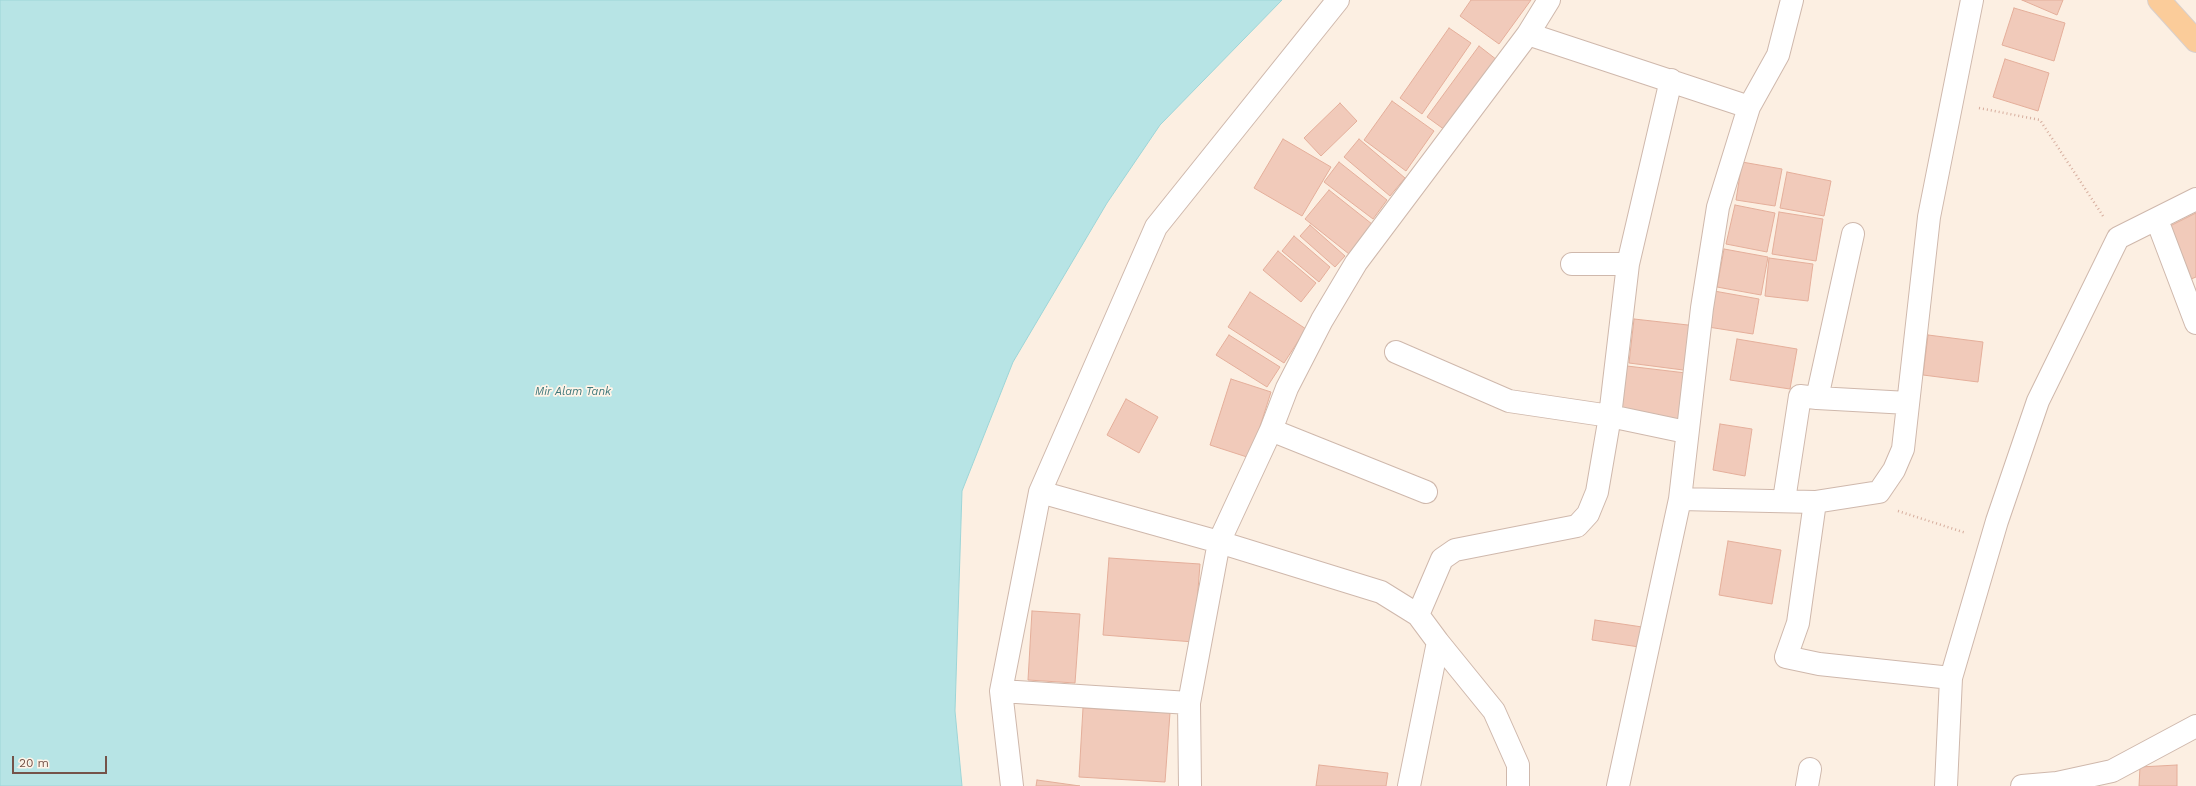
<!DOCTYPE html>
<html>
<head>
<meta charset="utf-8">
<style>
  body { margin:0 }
  #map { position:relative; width:2196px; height:786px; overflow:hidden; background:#fcefe2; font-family:"Work Sans",sans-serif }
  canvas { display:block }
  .scale { position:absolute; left:12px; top:756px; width:95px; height:18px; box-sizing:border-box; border:2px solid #745349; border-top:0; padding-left:5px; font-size:12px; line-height:14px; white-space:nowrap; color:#745349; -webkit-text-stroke:3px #fff4e8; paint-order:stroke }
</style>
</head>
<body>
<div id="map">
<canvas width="2196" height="786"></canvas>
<div class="scale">20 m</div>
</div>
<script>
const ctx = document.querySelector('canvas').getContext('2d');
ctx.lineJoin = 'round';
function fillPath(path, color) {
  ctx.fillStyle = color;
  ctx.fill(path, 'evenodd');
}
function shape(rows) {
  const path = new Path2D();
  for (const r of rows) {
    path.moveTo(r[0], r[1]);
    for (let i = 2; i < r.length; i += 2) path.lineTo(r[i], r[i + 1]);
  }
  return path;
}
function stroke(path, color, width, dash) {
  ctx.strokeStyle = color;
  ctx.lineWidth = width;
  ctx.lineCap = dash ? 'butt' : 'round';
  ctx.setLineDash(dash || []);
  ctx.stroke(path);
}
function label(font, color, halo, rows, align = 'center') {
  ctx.font = font + ' "Work Sans",sans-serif';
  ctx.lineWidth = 3.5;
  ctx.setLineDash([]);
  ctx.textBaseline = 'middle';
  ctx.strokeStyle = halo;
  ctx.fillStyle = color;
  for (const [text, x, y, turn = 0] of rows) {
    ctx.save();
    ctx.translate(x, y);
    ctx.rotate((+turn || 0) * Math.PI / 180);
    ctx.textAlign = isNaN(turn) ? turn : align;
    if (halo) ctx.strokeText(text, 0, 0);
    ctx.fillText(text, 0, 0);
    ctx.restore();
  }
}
const water = shape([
  [0,0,1282,0,1160,125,1107,203,1013,362,962,491,955,711,962,786,0,786,0,0]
]);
fillPath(water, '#b7e4e5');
stroke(water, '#9dd5d7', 1);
const building = shape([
  [1471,0,1531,0,1499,44,1460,16,1471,0],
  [2022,0,2063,0,2057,15,2022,0],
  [2014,8,2065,23,2054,61,2002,45,2014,8],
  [1449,28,1471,43,1422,114,1400,98,1449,28],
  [1479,46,1497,60,1445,130,1427,117,1479,46],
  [2005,59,2049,73,2038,111,1993,97,2005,59],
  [1392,101,1434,131,1406,171,1364,140,1392,101],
  [1340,103,1357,121,1321,156,1304,138,1340,103],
  [1283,139,1331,167,1302,216,1254,188,1283,139],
  [1359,139,1405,178,1390,196,1344,157,1359,139],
  [1339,162,1387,200,1373,219,1324,182,1339,162],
  [1742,162,1782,169,1775,206,1736,200,1742,162],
  [1787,172,1831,181,1824,216,1780,208,1787,172],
  [1329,190,1372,224,1349,254,1305,219,1329,190],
  [1735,205,1775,213,1767,252,1726,244,1735,205],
  [1779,212,1823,219,1816,261,1772,254,1779,212],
  [2196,213,2196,277,2191,279,2166,228,2196,213],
  [1310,225,1345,256,1335,267,1300,236,1310,225],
  [1294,236,1330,267,1319,282,1282,251,1294,236],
  [1724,249,1768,257,1761,295,1717,287,1724,249],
  [1278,251,1316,283,1301,302,1263,270,1278,251],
  [1769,258,1813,264,1808,301,1765,296,1769,258],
  [1714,291,1759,299,1753,334,1708,327,1714,291],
  [1250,292,1306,329,1284,363,1228,327,1250,292],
  [1634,319,1697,326,1691,371,1629,363,1634,319],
  [1229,335,1280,367,1267,387,1216,355,1229,335],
  [1928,335,1983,342,1978,382,1923,375,1928,335],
  [1737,339,1797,349,1790,389,1730,380,1737,339],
  [1627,366,1686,373,1681,421,1621,414,1627,366],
  [1231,379,1271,392,1250,458,1210,445,1231,379],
  [1126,399,1158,417,1139,453,1107,435,1126,399],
  [1720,424,1752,429,1745,476,1713,470,1720,424],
  [1728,541,1781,550,1772,604,1719,595,1728,541],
  [1109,558,1200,564,1194,642,1103,635,1109,558],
  [1032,611,1080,614,1075,683,1028,680,1032,611],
  [1595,620,1649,628,1646,648,1592,640,1595,620],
  [1083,708,1170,713,1165,782,1079,777,1083,708],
  [1319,765,1388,773,1386,786,1316,786,1319,765],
  [2177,765,2177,786,2139,786,2140,767,2177,765],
  [1037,780,1080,786,1036,786,1037,780]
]);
fillPath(building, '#f1caba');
stroke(building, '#e4ae9a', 1);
const minor = shape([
  [1792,0,1778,55,1749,107,1718,207,1702,308,1680,499,1815,502,1879,492,1894,470,1903,449,1929,217,1972,0],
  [1528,34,1749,107],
  [2157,220,2196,323],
  [1628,264,1671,80],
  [1396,352,1509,401,1610,416,1686,432],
  [1817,398,1908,403],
  [1271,430,1426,492],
  [1040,492,1219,542,1381,592,1418,615,1438,642,1494,711,1518,765,1518,786],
  [1784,500,1800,396,1817,398,1853,234],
  [1815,502,1798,623,1786,657,1819,664,1951,678],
  [1418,615,1442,559,1455,550,1577,526,1588,514,1597,492,1610,416,1628,264,1572,264],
  [1001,691,1189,703],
  [1012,786,1001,691,1040,492,1156,227,1338,0],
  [1190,786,1189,703,1219,542,1271,430,1287,388,1322,320,1356,263,1528,34,1549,0],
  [1409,786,1438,642],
  [1618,786,1680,499],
  [1807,786,1810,769],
  [1946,786,1951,678,1997,521,2038,401,2118,238,2196,199],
  [2022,786,2057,783,2112,771,2196,726]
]);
const major = shape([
  [2159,0,2196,41]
]);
stroke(minor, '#cfb8ac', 24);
stroke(major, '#d8cfcc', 24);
stroke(shape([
  [1979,108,2040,120,2103,216],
  [1898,511,1966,533]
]), '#d6ad9d', 2.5, [1, 3]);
stroke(minor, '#fff', 22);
stroke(major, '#fbcc9a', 22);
label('italic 11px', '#3c7679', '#fff4e8', [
  ["Mir Alam Tank",573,392]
]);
</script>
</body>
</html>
